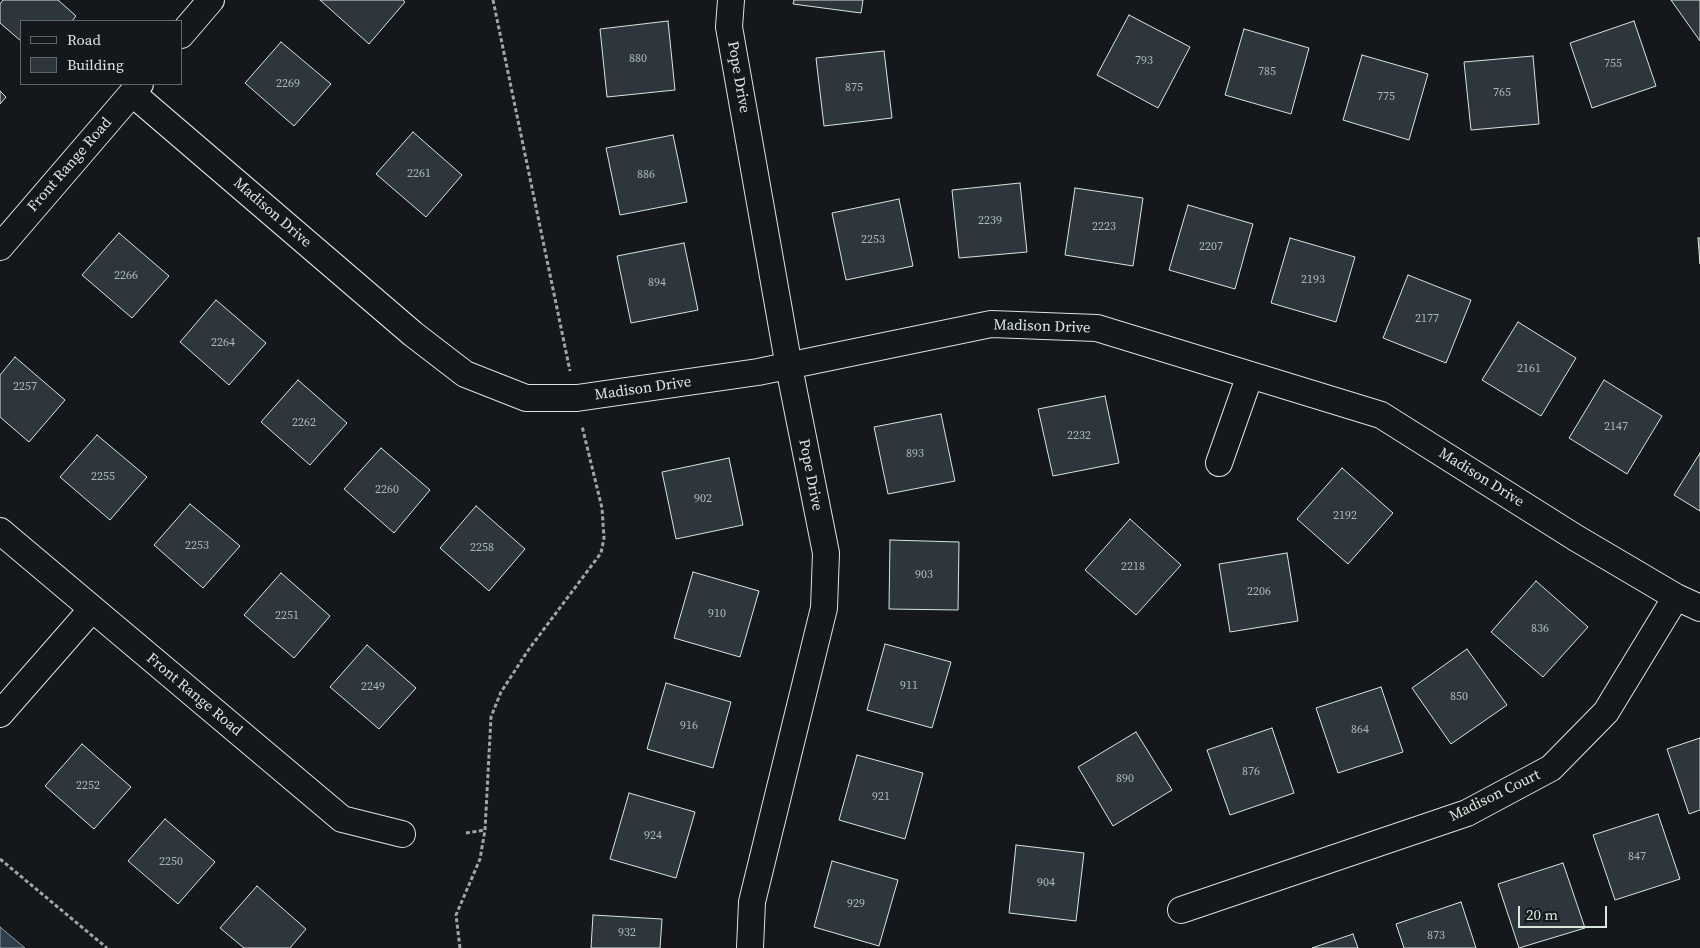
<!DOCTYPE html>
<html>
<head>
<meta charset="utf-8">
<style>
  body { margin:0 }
  #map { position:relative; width:1700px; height:948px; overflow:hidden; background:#14181c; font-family:"Source Serif 4",serif }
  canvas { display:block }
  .legend { position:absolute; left:20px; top:20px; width:162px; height:65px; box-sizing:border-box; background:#14181c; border:1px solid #626a69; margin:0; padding:6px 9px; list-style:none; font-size:15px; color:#d8e6dc }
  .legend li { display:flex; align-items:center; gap:10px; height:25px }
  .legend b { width:25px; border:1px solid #626a69 }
  .scale { position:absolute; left:1518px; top:906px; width:89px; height:22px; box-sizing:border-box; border:2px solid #d8e6dc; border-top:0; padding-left:6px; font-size:15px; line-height:18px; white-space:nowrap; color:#d8e6dc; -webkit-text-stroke:4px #14181c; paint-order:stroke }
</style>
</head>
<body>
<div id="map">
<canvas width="1700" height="948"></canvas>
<ul class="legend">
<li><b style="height:6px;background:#14181c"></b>Road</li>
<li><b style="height:14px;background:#2c363c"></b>Building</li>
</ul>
<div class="scale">20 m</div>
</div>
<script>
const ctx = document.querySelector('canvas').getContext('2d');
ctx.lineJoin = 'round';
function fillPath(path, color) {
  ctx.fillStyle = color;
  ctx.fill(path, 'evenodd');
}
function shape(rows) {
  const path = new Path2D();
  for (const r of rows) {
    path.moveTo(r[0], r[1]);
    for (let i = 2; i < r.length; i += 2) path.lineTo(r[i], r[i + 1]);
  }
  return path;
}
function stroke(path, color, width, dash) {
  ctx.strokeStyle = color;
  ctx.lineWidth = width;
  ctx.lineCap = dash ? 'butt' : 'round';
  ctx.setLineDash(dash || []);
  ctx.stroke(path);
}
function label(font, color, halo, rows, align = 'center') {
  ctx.font = font + ' "Source Serif 4",serif';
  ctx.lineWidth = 4;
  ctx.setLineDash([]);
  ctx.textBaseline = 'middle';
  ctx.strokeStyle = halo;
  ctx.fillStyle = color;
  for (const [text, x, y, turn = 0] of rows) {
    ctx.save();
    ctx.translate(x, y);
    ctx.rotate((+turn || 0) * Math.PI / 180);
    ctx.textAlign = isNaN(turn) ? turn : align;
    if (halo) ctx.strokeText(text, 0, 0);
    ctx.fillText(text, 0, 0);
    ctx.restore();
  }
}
const water = shape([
  [0,927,25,948,0,948,0,927]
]);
fillPath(water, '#2f3f4d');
stroke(water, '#939e99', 1);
const building = shape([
  [3,0,58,0,76,16,72,21,21,21,21,41,0,23,0,4,3,0],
  [320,0,403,0,405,2,369,44,320,0],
  [794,0,863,0,861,13,793,4,794,0],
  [1671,0,1700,0,1700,41,1671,0],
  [1129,15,1190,47,1158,108,1097,75,1129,15],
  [668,21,675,90,607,97,600,29,668,21],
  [1634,21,1656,86,1592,108,1570,43,1634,21],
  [1244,29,1309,48,1291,114,1225,95,1244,29],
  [281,42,331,84,294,126,245,83,281,42],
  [884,51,892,118,824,126,816,58,884,51],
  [1362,55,1428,74,1409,140,1343,120,1362,55],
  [1533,56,1539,124,1471,130,1464,62,1533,56],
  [0,91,6,97,0,104,0,91],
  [413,132,462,175,426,217,376,174,413,132],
  [673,135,687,202,620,215,606,148,673,135],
  [1020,183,1027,252,959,258,952,190,1020,183],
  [1075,188,1143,198,1133,266,1065,255,1075,188],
  [899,199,913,266,846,280,832,213,899,199],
  [1188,205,1253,224,1235,289,1169,270,1188,205],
  [119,233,169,276,132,318,82,275,119,233],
  [1290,238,1355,257,1336,322,1271,303,1290,238],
  [1698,238,1700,238,1700,264,1698,238],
  [684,243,698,310,631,323,617,256,684,243],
  [1408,275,1471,300,1446,363,1383,338,1408,275],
  [216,300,266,343,229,385,180,342,216,300],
  [1518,322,1576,358,1541,416,1482,380,1518,322],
  [15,357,65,400,29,442,0,417,0,375,15,357],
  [298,380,347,423,310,465,261,422,298,380],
  [1604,380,1662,416,1627,474,1569,438,1604,380],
  [1105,396,1119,463,1053,476,1038,409,1105,396],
  [941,414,955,481,888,494,874,427,941,414],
  [97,435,147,477,110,520,60,477,97,435],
  [381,448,430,490,394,533,344,489,381,448],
  [1700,453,1700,511,1674,495,1700,453],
  [729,458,743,525,676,539,662,472,729,458],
  [1342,468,1393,513,1348,564,1297,519,1342,468],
  [190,504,240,546,203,588,154,545,190,504],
  [476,506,525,549,489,591,440,548,476,506],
  [1130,519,1181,565,1136,615,1085,570,1130,519],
  [890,540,959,542,958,610,889,609,890,540],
  [1287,553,1298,621,1230,632,1219,564,1287,553],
  [693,572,759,591,740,657,674,638,693,572],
  [281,573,330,616,294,658,244,615,281,573],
  [1536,581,1588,627,1543,677,1491,632,1536,581],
  [885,644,951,662,932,728,867,710,885,644],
  [367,645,416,688,379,729,330,687,367,645],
  [1467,649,1507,705,1451,744,1412,688,1467,649],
  [666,683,731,702,713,768,647,749,666,683],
  [1381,687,1403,752,1338,773,1316,708,1381,687],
  [1272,728,1294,793,1230,815,1207,750,1272,728],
  [1136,732,1172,790,1113,826,1078,767,1136,732],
  [1700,738,1700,810,1689,814,1667,749,1700,738],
  [82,744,131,787,94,829,45,786,82,744],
  [857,755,923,773,905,839,839,820,857,755],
  [629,793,695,812,676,878,610,859,629,793],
  [1658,814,1680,879,1615,900,1593,835,1658,814],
  [165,819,215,862,178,904,128,861,165,819],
  [1016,845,1084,853,1076,921,1009,913,1016,845],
  [832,861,898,880,879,946,814,927,832,861],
  [1563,863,1585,928,1519,948,1498,884,1563,863],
  [257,886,306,929,290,948,244,948,220,928,257,886],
  [1461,902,1476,948,1404,948,1396,924,1461,902],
  [593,915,662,919,660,948,591,948,593,915],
  [1353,934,1358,948,1312,948,1353,934]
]);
fillPath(building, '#2c363c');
stroke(building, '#d8e6dc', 1);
const minor = shape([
  [731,0,729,27,789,367,826,553,824,608,752,902,750,948],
  [181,35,211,0],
  [132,93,413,334,465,374,526,398,577,398,758,372,991,324,1097,328,1381,415,1576,538,1676,597,1700,608],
  [0,247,140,84],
  [1219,463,1250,375],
  [0,531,342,819,402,834],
  [0,714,92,609],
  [1181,910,1467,813,1551,768,1606,712,1676,597]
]);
stroke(minor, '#d8e6dc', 28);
stroke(shape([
  [493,0,570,371],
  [466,833,485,830],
  [0,859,107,948],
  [460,948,456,915,480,859,485,830,491,717,501,692,529,649,601,553,604,538,602,508,582,426]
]), '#9da8a2', 3, [4, 2.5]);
stroke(minor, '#14181c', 26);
label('12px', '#adbab4', null, [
  ["880",638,59],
  ["793",1144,61],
  ["755",1613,64],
  ["785",1267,72],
  ["2269",288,84],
  ["875",854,88],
  ["765",1502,93],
  ["775",1386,97],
  ["2261",419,174],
  ["886",646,175],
  ["2239",990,221],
  ["2223",1104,227],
  ["2253",873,240],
  ["2207",1211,247],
  ["2266",126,276],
  ["2193",1313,280],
  ["894",657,283],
  ["2177",1427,319],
  ["2264",223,343],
  ["2161",1529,369],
  ["2257",25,387],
  ["2262",304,423],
  ["2147",1616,427],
  ["2232",1079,436],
  ["893",915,454],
  ["2255",103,477],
  ["2260",387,490],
  ["902",703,499],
  ["2192",1345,516],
  ["2253",197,546],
  ["2258",482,548],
  ["2218",1133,567],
  ["903",924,575],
  ["2206",1259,592],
  ["910",717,614],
  ["2251",287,616],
  ["836",1540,629],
  ["911",909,686],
  ["2249",373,687],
  ["850",1459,697],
  ["916",689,726],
  ["864",1360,730],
  ["876",1251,772],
  ["890",1125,779],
  ["2252",88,786],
  ["921",881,797],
  ["924",653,836],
  ["847",1637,857],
  ["2250",171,862],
  ["904",1046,883],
  ["929",856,904],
  ["932",627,933],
  ["873",1436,936]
]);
label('15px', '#d8e6dc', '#14181c', [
  ["Pope Drive",738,77,80],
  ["Front Range Road",70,165,-49],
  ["Madison Drive",272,213,41],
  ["Madison Drive",1042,327,2],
  ["Madison Drive",643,389,-8],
  ["Pope Drive",810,475,79],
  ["Madison Drive",1481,478,32],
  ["Front Range Road",194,695,40],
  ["Madison Court",1495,796,-26]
]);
</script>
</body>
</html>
